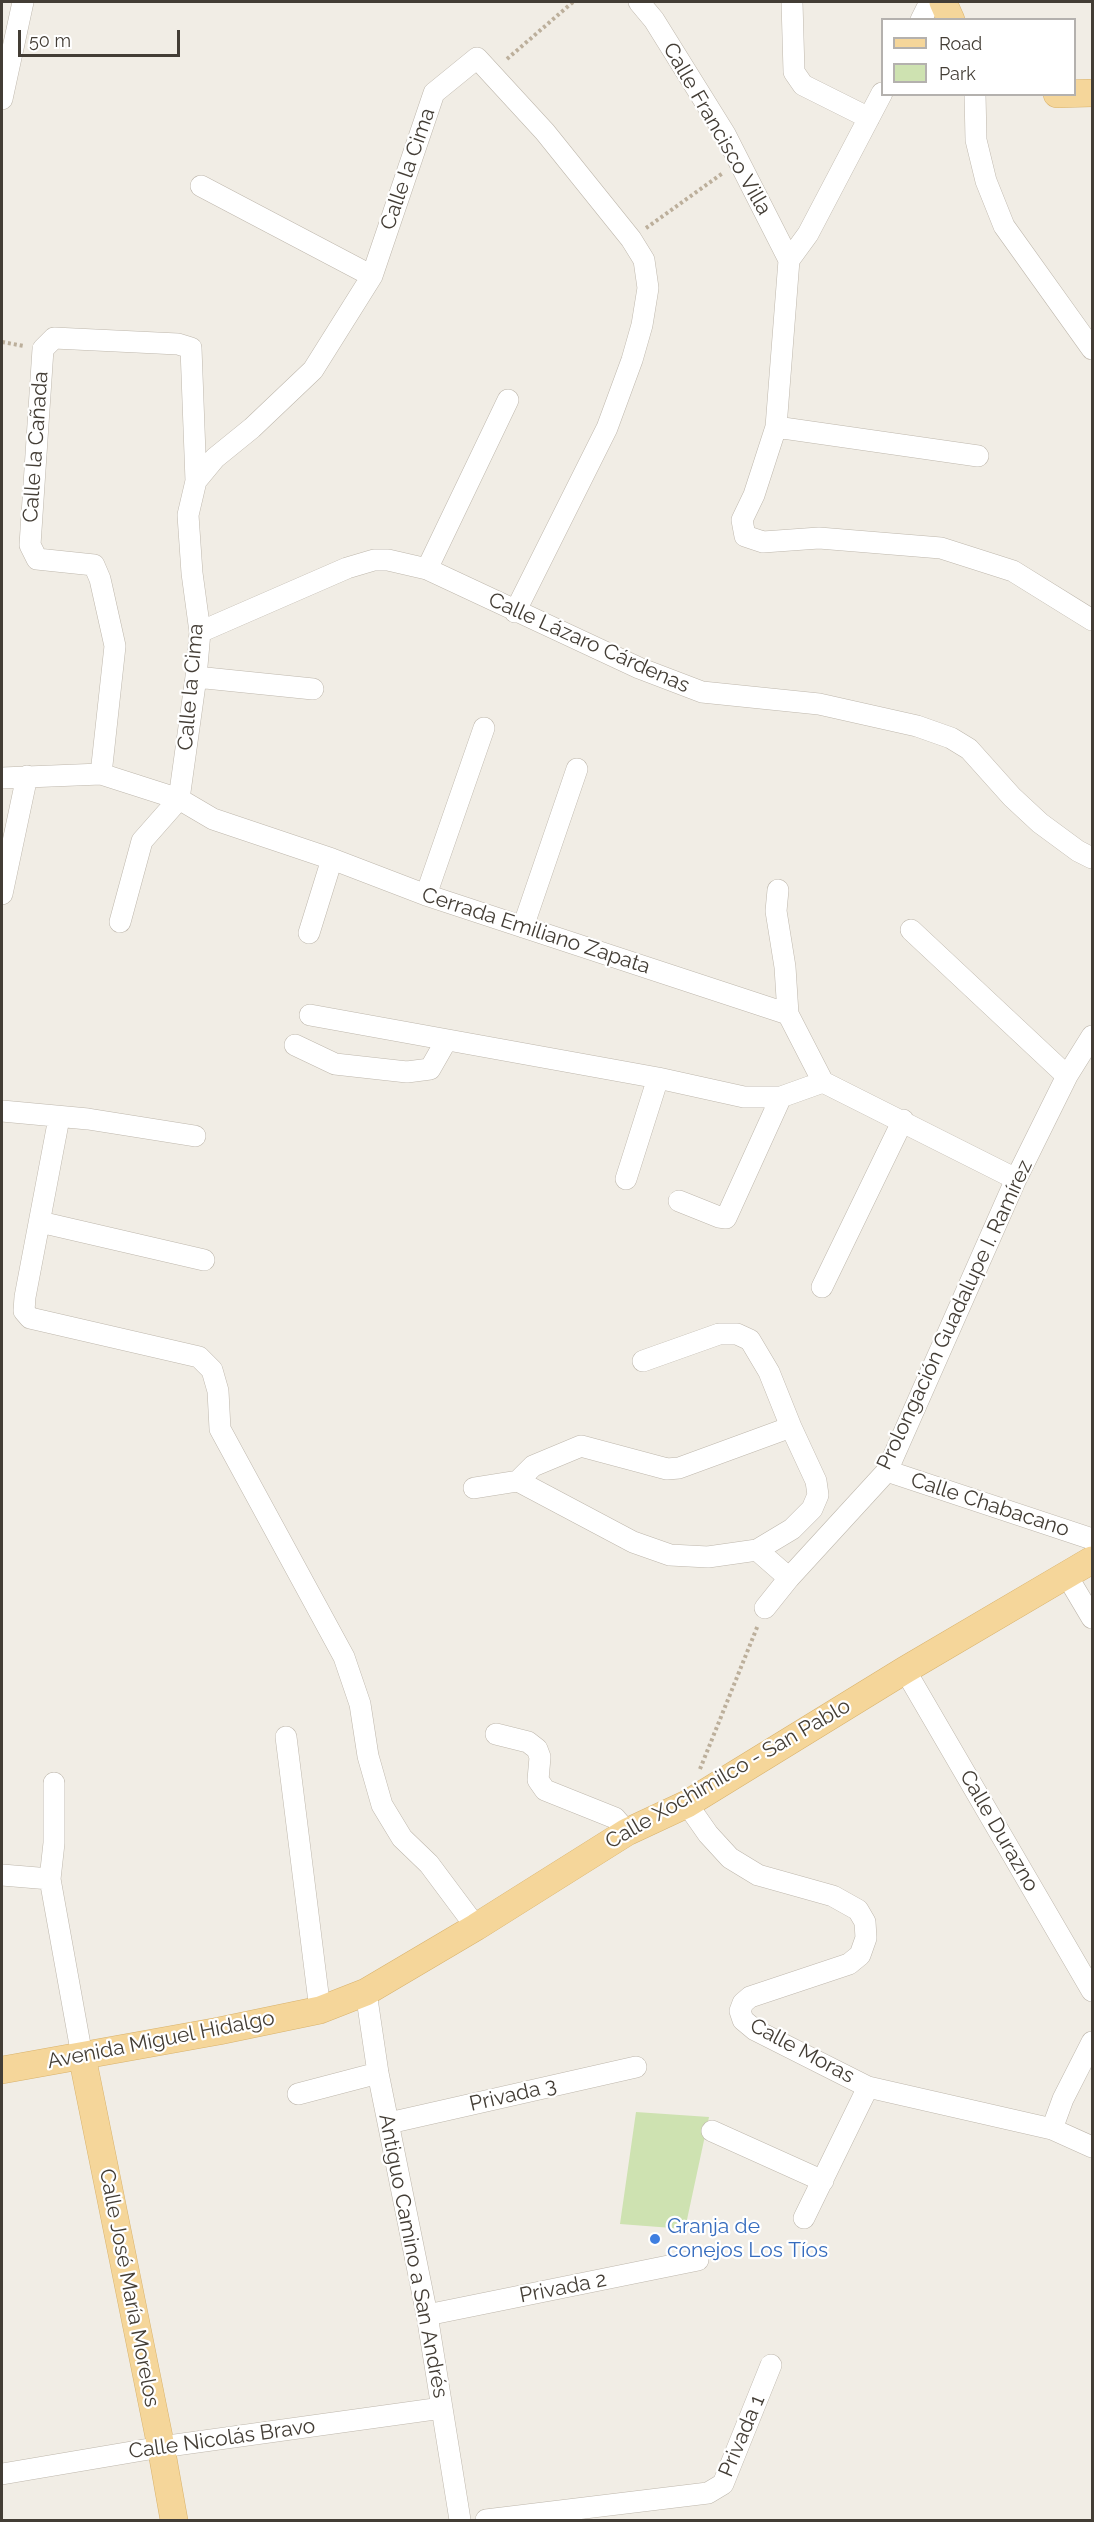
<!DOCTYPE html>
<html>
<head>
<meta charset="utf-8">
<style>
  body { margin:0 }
  #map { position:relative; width:1094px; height:2522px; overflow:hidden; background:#f1ede5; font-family:Raleway,sans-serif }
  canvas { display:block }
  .frame { position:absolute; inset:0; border:3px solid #433d35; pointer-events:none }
  .legend { position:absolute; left:881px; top:18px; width:195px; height:78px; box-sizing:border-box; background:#fff; border:2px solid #b4b1ae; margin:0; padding:8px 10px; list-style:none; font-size:18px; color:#433d35 }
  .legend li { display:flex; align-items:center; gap:12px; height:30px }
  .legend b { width:30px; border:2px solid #b4b1ae }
  .scale { position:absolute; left:18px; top:30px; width:162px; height:27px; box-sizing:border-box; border:3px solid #433d35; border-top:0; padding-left:8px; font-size:18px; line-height:21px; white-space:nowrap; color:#433d35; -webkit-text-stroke:4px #fff; paint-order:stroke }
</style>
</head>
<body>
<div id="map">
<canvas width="1094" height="2522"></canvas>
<div class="frame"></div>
<ul class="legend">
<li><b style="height:8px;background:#f5d69a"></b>Road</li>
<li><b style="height:16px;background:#cee2b1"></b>Park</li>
</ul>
<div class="scale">50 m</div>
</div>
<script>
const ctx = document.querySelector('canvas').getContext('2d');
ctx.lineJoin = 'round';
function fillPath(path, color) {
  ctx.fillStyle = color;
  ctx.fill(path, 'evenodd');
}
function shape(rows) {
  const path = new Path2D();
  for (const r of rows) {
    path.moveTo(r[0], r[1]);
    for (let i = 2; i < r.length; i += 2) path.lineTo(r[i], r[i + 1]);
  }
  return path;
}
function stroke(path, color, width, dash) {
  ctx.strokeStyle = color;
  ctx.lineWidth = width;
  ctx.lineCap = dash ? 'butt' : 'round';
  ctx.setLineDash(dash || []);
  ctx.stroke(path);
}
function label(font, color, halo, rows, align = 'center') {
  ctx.font = font + ' Raleway,sans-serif';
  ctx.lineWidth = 4.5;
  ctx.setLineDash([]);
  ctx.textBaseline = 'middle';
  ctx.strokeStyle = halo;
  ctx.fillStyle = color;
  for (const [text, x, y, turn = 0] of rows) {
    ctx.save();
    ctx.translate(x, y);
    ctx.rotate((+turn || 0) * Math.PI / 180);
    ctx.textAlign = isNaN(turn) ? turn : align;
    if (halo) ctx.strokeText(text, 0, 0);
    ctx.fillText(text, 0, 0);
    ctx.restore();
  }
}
fillPath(shape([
  [636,2112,709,2117,685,2229,620,2224]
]), '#cee2b1');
const minor = shape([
  [639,2,654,20,725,134,789,260,776,427,754,495,742,520,745,536,763,542,819,538,941,548,1013,571,1092,620],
  [792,2,794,72,803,85,869,118],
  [921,20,930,2],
  [975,94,976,140,986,181,1004,226,1092,349],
  [2,99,23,2],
  [201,186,372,276],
  [789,260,808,234,882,93],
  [776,427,978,456],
  [427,569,508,400],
  [200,632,347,568,374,560,388,560,427,569,639,668,702,692,819,704,917,726,951,738,969,749,1012,797,1040,823,1078,851,1092,858],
  [196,677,313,689],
  [101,774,115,646,100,579,94,565,37,559,30,545,43,349,54,338,178,344,191,348,196,481],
  [2,778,101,774,179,799,213,819,332,859,426,895,788,1014,823,1082,1016,1179],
  [778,890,776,911,785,967,788,1014],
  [2,894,27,776],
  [426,895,484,728],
  [120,922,142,841,179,799,196,677,200,632,192,573,188,515,196,481,215,458,252,428,313,370,372,276,434,93,477,58,545,132,631,239,644,260,648,288,642,325,632,360,607,428,515,612],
  [523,927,577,769],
  [911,930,1067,1076],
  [309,933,332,859],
  [310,1015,658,1078,744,1097,781,1097,823,1082],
  [295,1045,335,1064,407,1072,430,1069,446,1041],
  [2,1111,88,1119,195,1136],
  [59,1118,25,1297,24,1311,30,1318,199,1357,212,1370,218,1391,220,1429,344,1657,360,1704,368,1756,382,1805,402,1838,429,1864,476,1927],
  [626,1179,658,1078],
  [679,1201,719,1217,726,1218,781,1097],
  [40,1222,204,1260],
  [822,1287,903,1120],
  [643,1361,719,1334,737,1334,750,1340,769,1372,791,1427,816,1481,818,1495,812,1509,792,1529,757,1550],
  [887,1471,1092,1539],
  [518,1481,533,1466,581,1446,667,1469,679,1468,791,1427],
  [474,1488,518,1481,633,1542,670,1555,708,1557,757,1550,789,1578],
  [1067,1576,1092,1618],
  [765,1608,789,1578,887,1471,1016,1179,1067,1076,1092,1036],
  [905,1670,1092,1991],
  [496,1734,528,1742,537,1749,540,1757,538,1780,545,1790,615,1818,627,1832],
  [286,1737,320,2010],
  [54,1783,54,1843,50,1879,82,2056],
  [687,1804,708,1834,730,1858,758,1875,833,1896,858,1910,865,1922,866,1938,860,1955,849,1964,750,1997,743,2003,740,2011,743,2020,755,2030,868,2087,1052,2129,1063,2099,1092,2042],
  [2,1875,50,1879],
  [366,1992,378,2073,427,2315,460,2520],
  [298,2094,378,2073],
  [389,2123,636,2067],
  [1052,2129,1092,2147],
  [712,2131,823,2181],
  [804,2218,868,2087],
  [427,2315,698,2260],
  [2,2474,161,2447,442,2408],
  [486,2520,708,2493,723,2484,771,2365]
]);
const major = shape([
  [943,2,951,20],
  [1057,94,1092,93],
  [82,2056,161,2447,174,2520],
  [2,2070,219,2031,320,2010,366,1992,476,1927,627,1832,687,1804,905,1670,1092,1560]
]);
stroke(minor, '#beb7ac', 22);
stroke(major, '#d8b26c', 28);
stroke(shape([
  [507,59,573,2],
  [646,228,723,173],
  [2,342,24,346],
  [700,1769,758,1625]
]), '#bcaf9b', 4, [3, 3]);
stroke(minor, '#fff', 21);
stroke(major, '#f5d69a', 27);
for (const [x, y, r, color] of [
  [655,2239,6,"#3f7fe0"]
]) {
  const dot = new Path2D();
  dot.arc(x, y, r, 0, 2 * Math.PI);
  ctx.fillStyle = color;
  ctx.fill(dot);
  stroke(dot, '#fff', 2);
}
label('21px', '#433d35', '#fff', [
  ["Calle Francisco Villa",717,129,60],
  ["Calle la Cima",408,169,-71],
  ["Calle la Cañada",36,447,-86],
  ["Calle Lázaro Cárdenas",589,643,24],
  ["Calle la Cima",191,687,-85],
  ["Cerrada Emiliano Zapata",536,931,18],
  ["Prolongación Guadalupe I. Ramírez",955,1315,-65],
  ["Calle Chabacano",990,1505,18],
  ["Calle Xochimilco - San Pablo",728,1774,-30],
  ["Calle Durazno",999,1831,60],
  ["Avenida Miguel Hidalgo",161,2040,-11],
  ["Calle Moras",802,2051,28],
  ["Privada 3",513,2095,-13],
  ["Antiguo Camino a San Andrés",413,2256,79],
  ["Calle José María Morelos",129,2288,79],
  ["Privada 2",563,2288,-11],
  ["Privada 1",742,2436,-67],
  ["Calle Nicolás Bravo",222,2439,-8]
]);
label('21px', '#366cbe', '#fff', [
  ["Granja de",667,2227],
  ["conejos Los Tíos",667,2251]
], 'left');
</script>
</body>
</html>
